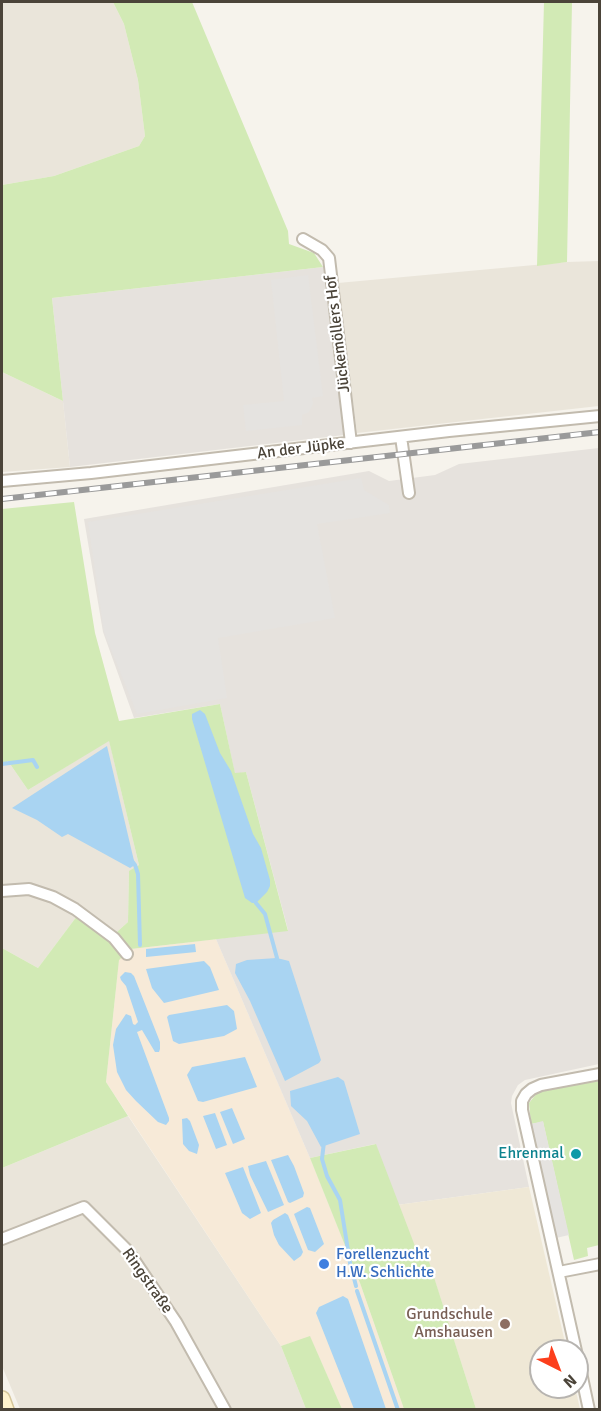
<!DOCTYPE html>
<html>
<head>
<meta charset="utf-8">
<style>
  body { margin:0 }
  #map { position:relative; width:601px; height:1411px; overflow:hidden; background:#f6f3ec; font-family:Signika,sans-serif }
  canvas { display:block }
  .frame { position:absolute; inset:0; border:3px solid #4b4439; pointer-events:none }
  .north { position:absolute; left:529px; top:1339px; width:60px; height:60px; box-sizing:border-box; background:#fff; border:2px solid #b7b4b0; border-radius:50%; rotate:138deg; font-size:16px; font-weight:700; line-height:24px; text-align:center; color:#4b4439 }
  .north::after { content:''; display:block; margin:auto; width:21px; height:27px; background:#fc3f1d; clip-path:polygon(50% 0,100% 100%,50% 72%,0 100%) }
</style>
</head>
<body>
<div id="map">
<canvas width="601" height="1411"></canvas>
<div class="frame"></div>
<div class="north">N</div>
</div>
<script>
const ctx = document.querySelector('canvas').getContext('2d');
ctx.lineJoin = 'round';
function fillPath(path, color) {
  ctx.fillStyle = color;
  ctx.fill(path, 'evenodd');
}
function shape(rows) {
  const path = new Path2D();
  for (const r of rows) {
    path.moveTo(r[0], r[1]);
    for (let i = 2; i < r.length; i += 2) path.lineTo(r[i], r[i + 1]);
  }
  return path;
}
function stroke(path, color, width, dash) {
  ctx.strokeStyle = color;
  ctx.lineWidth = width;
  ctx.lineCap = dash ? 'butt' : 'round';
  ctx.setLineDash(dash || []);
  ctx.stroke(path);
}
function label(font, color, halo, rows, align = 'center') {
  ctx.font = font + ' Signika,sans-serif';
  ctx.lineWidth = 4.5;
  ctx.setLineDash([]);
  ctx.textBaseline = 'middle';
  ctx.strokeStyle = halo;
  ctx.fillStyle = color;
  for (const [text, x, y, turn = 0] of rows) {
    ctx.save();
    ctx.translate(x, y);
    ctx.rotate((+turn || 0) * Math.PI / 180);
    ctx.textAlign = isNaN(turn) ? turn : align;
    if (halo) ctx.strokeText(text, 0, 0);
    ctx.fillText(text, 0, 0);
    ctx.restore();
  }
}
fillPath(shape([
  [2,2,113,2,124,24,138,80,145,136,139,146,54,176,2,185],
  [599,261,599,406,357,433,338,283,567,262],
  [2,372,63,401,70,467,2,472],
  [109,740,139,865,129,872,128,922,109,939,77,916,38,968,2,948,2,767,8,761,28,790],
  [128,1116,281,1346,306,1409,20,1409,2,1366,2,1168]
]), '#eae5da');
fillPath(shape([
  [216,939,310,1158,360,1283,404,1409,342,1409,310,1337,281,1346,106,1082,119,959,131,949]
]), '#f7ead8');
fillPath(shape([
  [323,267,344,435,70,467,52,298],
  [599,448,599,1064,525,1080,518,1085,512,1096,511,1103,529,1187,397,1205,375,1144,310,1158,216,939,288,930,246,772,235,774,220,704,134,718,103,632,84,519,369,471,389,481,435,475,459,464]
]), '#e6e2dd');
fillPath(shape([
  [529,1187,567,1351,541,1351,541,1387,575,1387,580,1409,476,1409,426,1253,418,1254,397,1205]
]), '#efe8d6');
fillPath(shape([
  [113,2,192,2,288,231,289,244,314,253,323,267,52,298,63,401,2,372,2,185,54,176,139,146,145,136,138,80,124,24],
  [544,2,572,2,567,262,537,266],
  [74,502,95,633,119,721,220,704,235,773,246,772,288,931,131,949,119,960,106,1082,128,1116,2,1168,2,948,38,968,77,916,109,939,128,922,129,871,139,865,109,741,28,790,8,761,2,767,2,509],
  [599,1081,599,1245,587,1248,588,1256,574,1260,543,1122,531,1124,529,1103,537,1093,543,1090],
  [376,1144,418,1254,426,1252,476,1409,404,1409,360,1283,310,1158],
  [310,1336,342,1409,306,1409,281,1346]
]), '#d2eab5');
fillPath(shape([
  [308,275,323,396,312,398,313,404,309,412,302,415,302,425,246,431,243,405,284,401,271,280],
  [361,478,364,490,389,505,390,513,317,524,335,618,218,638,227,698,137,714,104,632,88,522],
  [543,1121,569,1235,556,1238,531,1124]
]), '#e5e3e0');
fillPath(shape([
  [200,710,205,714,220,753,231,771,253,834,261,848,270,880,270,886,267,892,256,903,252,903,245,898,192,719,192,714],
  [107,746,135,865,130,868,68,834,62,837,37,820,12,808],
  [195,944,196,952,146,957,146,949],
  [277,958,289,961,321,1060,319,1063,285,1081,250,1001,235,973,236,964,247,960],
  [204,961,210,967,219,990,164,1003,152,988,146,969],
  [125,972,131,973,134,976,160,1042,160,1049,159,1052,155,1052,142,1030,137,1032,169,1118,169,1121,166,1125,158,1122,136,1101,126,1090,117,1072,113,1045,116,1029,126,1014,131,1016,133,1024,135,1025,138,1022,126,986,121,980,120,977],
  [227,1005,234,1011,237,1029,224,1036,179,1044,173,1041,167,1017,169,1015],
  [245,1057,257,1087,203,1102,198,1101,187,1075,192,1067],
  [338,1077,344,1081,360,1134,321,1147,307,1121,291,1106,290,1091],
  [232,1108,245,1139,233,1144,220,1112],
  [215,1113,227,1145,216,1149,203,1116],
  [187,1118,190,1121,199,1145,197,1154,189,1151,183,1144,182,1119],
  [288,1155,294,1166,304,1193,303,1197,290,1203,288,1202,271,1160],
  [266,1161,284,1205,268,1212,250,1175,248,1166],
  [243,1167,261,1213,250,1219,242,1213,225,1173],
  [307,1207,310,1208,324,1244,315,1252,308,1250,294,1214],
  [285,1213,288,1215,303,1252,301,1256,294,1261,279,1245,274,1235,271,1223,273,1220],
  [343,1296,348,1299,386,1409,354,1409,316,1313,319,1307]
]), '#a9d4f2');
stroke(shape([
  [2,764,33,760,37,767],
  [132,861,135,865,138,874,140,945],
  [256,903,265,914,277,958,276,960],
  [324,1142,322,1159,327,1176,340,1200,350,1263,356,1286],
  [357,1291,398,1410]
]), '#a9d4f2', 4);
const street = shape([
  [303,239,322,250,329,258,351,443],
  [401,437,409,493],
  [2,481,91,473,449,431,600,416],
  [2,891,29,889,53,897,75,909,114,938,127,954],
  [2,1239,84,1207,128,1251,176,1322,225,1410],
  [559,1272,600,1264],
  [576,1351,522,1110,522,1101,526,1094,532,1089,541,1085,600,1074],
  [577,1354,589,1410]
]);
const secondary = shape([
  [2,1399,6,1410]
]);
stroke(street, '#c2bbae', 14);
stroke(secondary, '#d6c79b', 18);
stroke(street, '#fff', 10);
stroke(secondary, '#fff3cd', 15);
const rail = shape([
  [2,499,600,432]
]);
stroke(rail, '#9a9a9a', 6);
stroke(rail, '#fff', 4, [11]);
for (const [x, y, r, color] of [
  [576,1154,6,"#0f9aa8"],
  [324,1264,6,"#3f7fe0"],
  [505,1324,6,"#8d6e63"]
]) {
  const dot = new Path2D();
  dot.arc(x, y, r, 0, 2 * Math.PI);
  ctx.fillStyle = color;
  ctx.fill(dot);
  stroke(dot, '#fff', 2);
}
label('16px', '#4b4439', '#fff', [
  ["Jückemöllers Hof",338,334,-97],
  ["An der Jüpke",301,449,-7],
  ["Ringstraße",147,1281,55]
]);
label('16px', '#0d838f', '#fff', [
  ["Ehrenmal",564,1154]
], 'right');
label('16px', '#366cbe', '#fff', [
  ["Forellenzucht",336,1255],
  ["H.W. Schlichte",336,1273]
], 'left');
label('16px', '#785e54', '#fff', [
  ["Grundschule",493,1315],
  ["Amshausen",493,1333]
], 'right');
</script>
</body>
</html>
